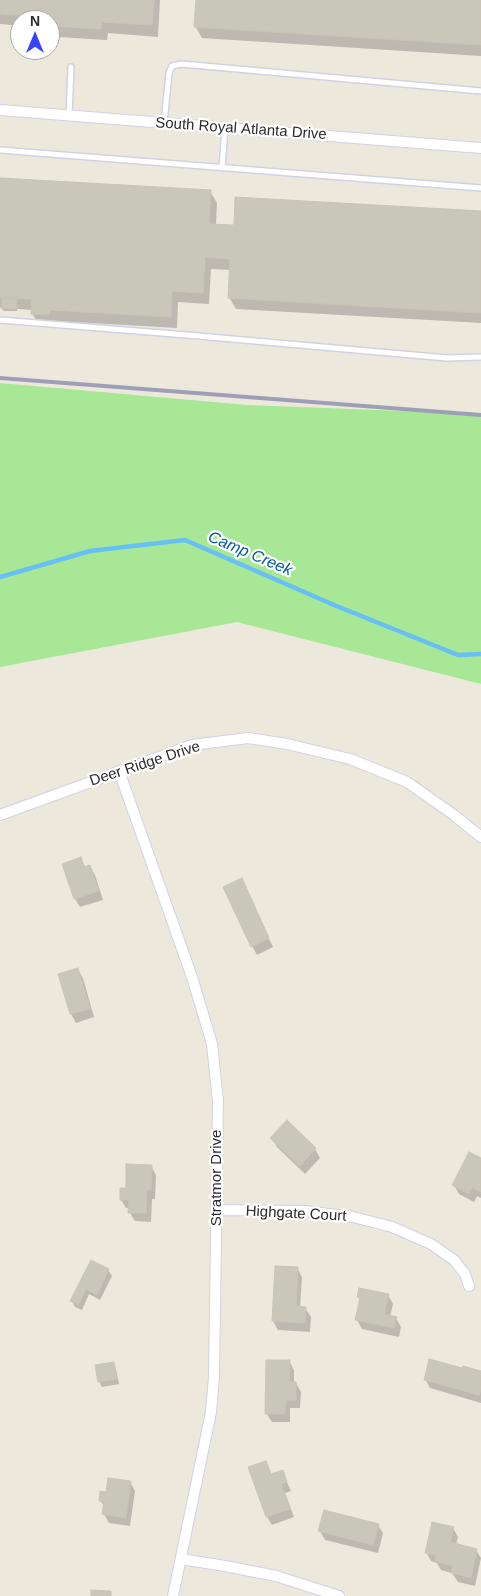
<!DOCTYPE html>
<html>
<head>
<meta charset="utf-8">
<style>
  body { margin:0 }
  #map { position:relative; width:481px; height:1596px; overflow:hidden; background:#ede8dc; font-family:Helvetica,sans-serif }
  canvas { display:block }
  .north { position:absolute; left:10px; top:10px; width:50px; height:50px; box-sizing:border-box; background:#fff; border:1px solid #aaa; border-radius:50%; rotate:0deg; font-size:14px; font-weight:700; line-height:20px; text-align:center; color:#2b2b2b }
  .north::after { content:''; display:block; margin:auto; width:18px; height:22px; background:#3744ff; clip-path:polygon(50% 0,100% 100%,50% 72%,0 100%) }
</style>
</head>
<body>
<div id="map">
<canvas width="481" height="1596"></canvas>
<div class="north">N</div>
</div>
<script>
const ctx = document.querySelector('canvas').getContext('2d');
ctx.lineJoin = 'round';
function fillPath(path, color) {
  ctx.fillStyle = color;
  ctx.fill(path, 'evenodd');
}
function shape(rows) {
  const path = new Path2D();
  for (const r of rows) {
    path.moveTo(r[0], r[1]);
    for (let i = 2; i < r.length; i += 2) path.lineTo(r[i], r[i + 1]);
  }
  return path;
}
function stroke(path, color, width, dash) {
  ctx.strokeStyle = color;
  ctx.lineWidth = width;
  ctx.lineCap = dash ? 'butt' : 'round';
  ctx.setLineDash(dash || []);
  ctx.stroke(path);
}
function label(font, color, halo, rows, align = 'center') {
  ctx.font = font + ' Helvetica,sans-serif';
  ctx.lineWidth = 4.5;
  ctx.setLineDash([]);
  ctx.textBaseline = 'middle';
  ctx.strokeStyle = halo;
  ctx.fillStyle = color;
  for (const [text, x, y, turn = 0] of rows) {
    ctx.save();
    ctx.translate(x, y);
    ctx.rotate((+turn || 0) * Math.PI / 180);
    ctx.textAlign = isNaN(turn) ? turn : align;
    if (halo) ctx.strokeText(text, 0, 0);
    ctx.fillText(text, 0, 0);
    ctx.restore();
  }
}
fillPath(shape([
  [0,383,247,405,481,414,481,684,237,622,0,667]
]), '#a7e795');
fillPath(shape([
  [0,0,160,0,158,37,108,33,107,40,58,37,53,28,50,27,50,20,20,20,20,26,0,24],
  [197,0,481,0,481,56,202,38,195,26],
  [0,179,210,191,217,203,216,225,235,226,481,212,481,323,236,309,229,297,231,270,211,269,209,304,178,302,177,328,56,321,56,326,39,325,32,313,33,310,17,309,17,311,4,311,0,307],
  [81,859,86,868,90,866,95,875,103,900,80,907,75,899],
  [246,889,273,947,257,955,252,946],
  [78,970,83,978,94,1017,76,1023,71,1014,60,975],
  [272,1138,315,1149,320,1158,305,1174,277,1147],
  [481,1159,481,1198,477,1196,474,1202,459,1194,454,1185],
  [151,1166,156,1175,155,1199,152,1199,151,1222,135,1221,130,1213,130,1208,126,1208,121,1200,127,1189],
  [91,1262,108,1270,112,1276,100,1300,89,1294,82,1310,75,1307,72,1301],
  [297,1268,302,1277,300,1308,305,1308,311,1317,310,1332,278,1330,273,1321],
  [388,1295,393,1304,390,1317,396,1318,401,1327,399,1337,362,1329,357,1320,361,1301,358,1297],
  [289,1361,294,1370,294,1383,296,1383,301,1392,300,1408,290,1408,290,1422,272,1422,266,1413],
  [113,1363,116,1369,119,1384,102,1387,99,1381],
  [481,1372,481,1403,430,1388,425,1379],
  [265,1462,272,1475,282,1471,291,1491,285,1493,294,1517,272,1525,267,1517],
  [130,1482,135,1491,130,1526,109,1523,104,1514,105,1508,100,1500,107,1493],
  [378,1525,383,1533,378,1553,325,1540,320,1531],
  [453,1528,458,1537,456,1545,476,1550,481,1558,475,1586,458,1582,452,1573,441,1570,437,1563,431,1561,426,1552]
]), '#0003');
stroke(shape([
  [0,577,90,551,185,540,334,605,458,655,481,654]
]), '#68bff6', 4.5);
const building = shape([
  [0,0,154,0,152,25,102,22,101,29,50,26,51,17,0,14,0,0],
  [196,0,481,0,481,45,194,27,196,0],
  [0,178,211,190,209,224,234,225,235,197,481,211,481,313,228,298,230,259,205,257,203,293,172,291,171,317,50,310,49,315,31,314,32,299,0,297,0,178],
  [2,298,17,299,16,309,2,308,2,298],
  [81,857,84,867,90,865,99,891,74,899,62,864,81,857],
  [242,878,269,938,251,947,223,887,242,878],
  [78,968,90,1009,70,1014,58,974,78,968],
  [287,1120,316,1148,300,1166,270,1138,287,1120],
  [469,1152,481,1158,481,1192,472,1188,469,1194,452,1185,469,1152],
  [126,1164,152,1165,151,1190,147,1190,146,1213,128,1213,129,1200,120,1200,120,1188,126,1188,126,1164],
  [91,1260,109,1269,97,1295,86,1289,78,1305,70,1301,91,1260],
  [275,1266,298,1267,296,1306,306,1307,305,1323,272,1321,275,1266],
  [359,1288,389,1294,384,1314,397,1317,394,1328,355,1320,360,1298,357,1297,359,1288],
  [429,1359,462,1368,463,1366,481,1371,481,1389,479,1395,424,1380,429,1359],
  [266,1360,290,1360,289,1382,296,1382,296,1400,286,1400,285,1414,265,1414,266,1360],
  [114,1362,117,1379,98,1382,95,1365,114,1362],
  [266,1461,271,1474,283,1470,287,1482,281,1484,290,1509,266,1517,248,1467,266,1461],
  [108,1478,131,1481,126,1518,102,1514,104,1502,99,1501,100,1491,106,1492,108,1478],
  [324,1510,379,1524,373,1545,318,1531,324,1510],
  [432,1522,454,1527,450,1542,477,1549,471,1578,451,1573,453,1566,435,1561,436,1555,425,1553,432,1522],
  [91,1590,111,1591,111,1596,91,1596,91,1590]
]);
fillPath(building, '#c9c6ba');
stroke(building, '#c9c4b5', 1);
const lane = shape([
  [69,116,71,67],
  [164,123,169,73,172,66,182,64,481,91],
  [0,150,481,188],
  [222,168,225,128],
  [0,320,187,335,447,358,481,357]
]);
const street = shape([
  [0,110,481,148],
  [119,771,192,977,212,1044,218,1101,214,1377,211,1412,173,1596],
  [0,815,192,745,248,738,287,744,350,759,407,782,454,815,481,837],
  [217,1210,305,1211,353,1217,392,1227,431,1244,454,1260,465,1274,469,1286],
  [181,1559,225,1566,276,1576,339,1596]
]);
stroke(lane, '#d1d2e4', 8);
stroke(street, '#d1d2e4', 12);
stroke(lane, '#fff', 5);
stroke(street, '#fff', 10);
stroke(shape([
  [0,378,481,415]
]), '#9e9fb6', 4);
label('15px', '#2b2b2b', '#fff', [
  ["South Royal Atlanta Drive",241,129,4],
  ["Deer Ridge Drive",145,764,-18],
  ["Stratmor Drive",217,1178,-90],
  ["Highgate Court",296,1214,3]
]);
label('italic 16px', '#055aa4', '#fff', [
  ["Camp Creek",250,554,23]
]);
</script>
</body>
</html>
